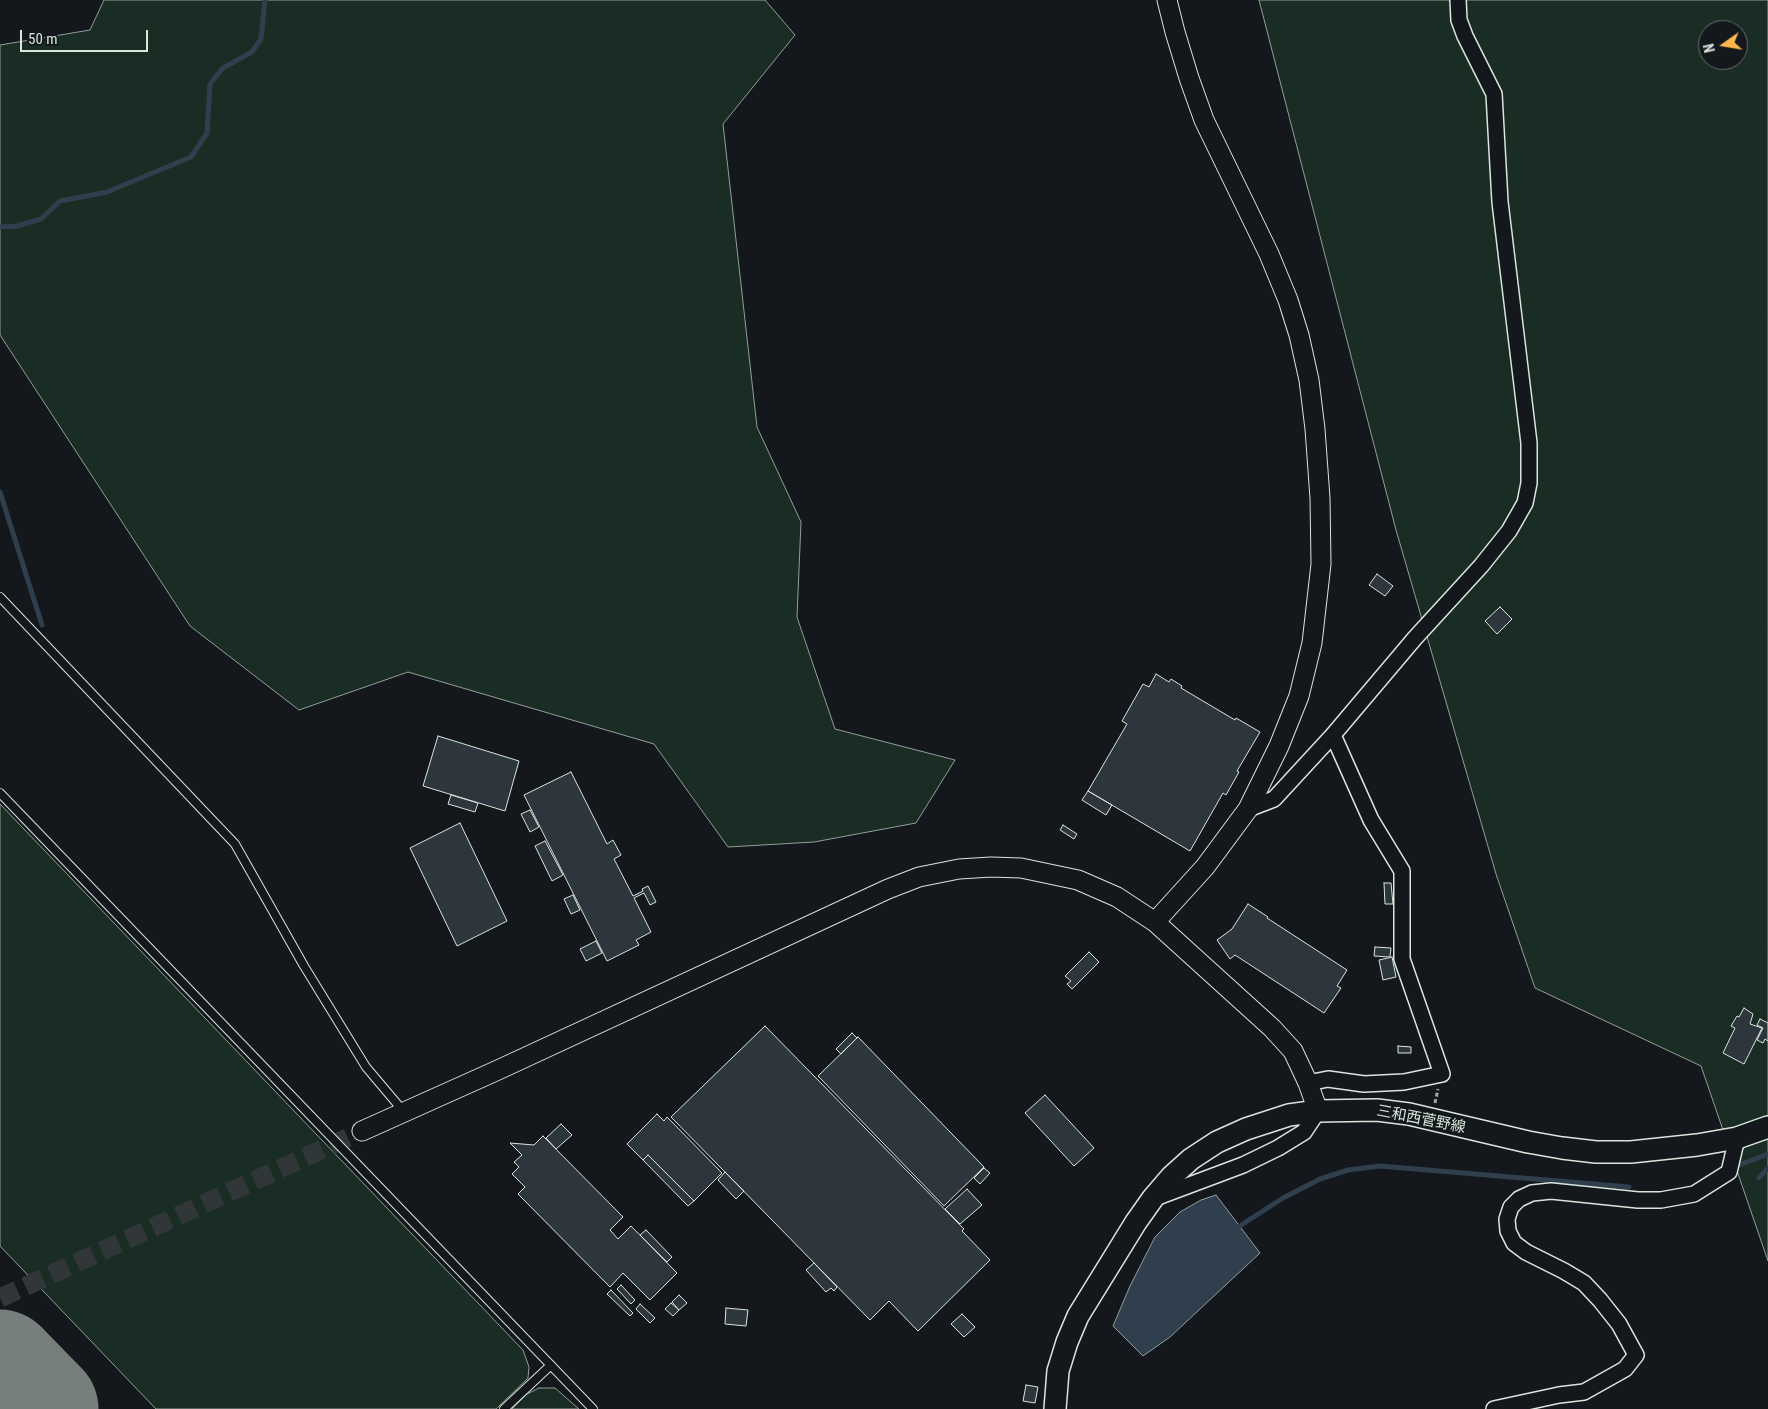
<!DOCTYPE html>
<html>
<head>
<meta charset="utf-8">
<style>
  body { margin:0 }
  #map { position:relative; width:1768px; height:1409px; overflow:hidden; background:#14181c; font-family:"Roboto Condensed",sans-serif }
  canvas { display:block }
  .north { position:absolute; left:1698px; top:20px; width:50px; height:50px; box-sizing:border-box; background:#14181c; border:1px solid #626a69; border-radius:50%; rotate:257deg; font-size:14px; font-weight:700; line-height:20px; text-align:center; color:#d8e6dc }
  .north::after { content:''; display:block; margin:auto; width:18px; height:22px; background:#ffb74d; clip-path:polygon(50% 0,100% 100%,50% 72%,0 100%) }
  .scale { position:absolute; left:20px; top:30px; width:128px; height:22px; box-sizing:border-box; border:2px solid #d8e6dc; border-top:0; padding-left:6px; font-size:15px; line-height:18px; white-space:nowrap; color:#d8e6dc; -webkit-text-stroke:4px #14181c; paint-order:stroke }
</style>
</head>
<body>
<div id="map">
<canvas width="1768" height="1409"></canvas>
<div class="north">N</div>
<div class="scale">50 m</div>
</div>
<script>
const ctx = document.querySelector('canvas').getContext('2d');
ctx.lineJoin = 'round';
function fillPath(path, color) {
  ctx.fillStyle = color;
  ctx.fill(path, 'evenodd');
}
function shape(rows) {
  const path = new Path2D();
  for (const r of rows) {
    path.moveTo(r[0], r[1]);
    for (let i = 2; i < r.length; i += 2) path.lineTo(r[i], r[i + 1]);
  }
  return path;
}
function stroke(path, color, width, dash) {
  ctx.strokeStyle = color;
  ctx.lineWidth = width;
  ctx.lineCap = dash ? 'butt' : 'round';
  ctx.setLineDash(dash || []);
  ctx.stroke(path);
}
function label(font, color, halo, rows, align = 'center') {
  ctx.font = font + ' "Roboto Condensed","Noto Sans JP",sans-serif';
  ctx.lineWidth = 4;
  ctx.setLineDash([]);
  ctx.textBaseline = 'middle';
  ctx.strokeStyle = halo;
  ctx.fillStyle = color;
  for (const [text, x, y, turn = 0] of rows) {
    ctx.save();
    ctx.translate(x, y);
    ctx.rotate((+turn || 0) * Math.PI / 180);
    ctx.textAlign = isNaN(turn) ? turn : align;
    if (halo) ctx.strokeText(text, 0, 0);
    ctx.fillText(text, 0, 0);
    ctx.restore();
  }
}
const green = shape([
  [104,0,765,0,795,35,723,124,757,427,801,522,797,617,835,729,955,760,916,823,814,842,728,847,654,744,408,672,299,710,190,626,0,335,0,45,90,30,104,0],
  [1259,0,1768,0,1768,1261,1701,1066,1535,988,1496,874,1396,530,1259,0],
  [1708,30,1738,30,1738,60,1708,60,1708,30],
  [0,804,523,1350,529,1367,528,1378,496,1409,156,1409,0,1246,0,804],
  [539,1388,555,1388,579,1409,512,1409,527,1394,539,1388]
]);
fillPath(green, '#1a2d24');
stroke(green, '#939e99', 1);
const water = shape([
  [1216,1195,1260,1253,1170,1337,1143,1356,1113,1326,1130,1286,1155,1237,1180,1212,1201,1200,1216,1195]
]);
fillPath(water, '#2f3f4d');
stroke(water, '#939e99', 1);
stroke(shape([
  [0,227,17,226,41,219,60,201,107,192,191,157,207,133,210,84,223,68,252,52,261,39,265,0],
  [0,492,42,625],
  [1739,1165,1768,1154],
  [1759,1178,1768,1168],
  [1235,1229,1283,1198,1320,1179,1348,1170,1380,1166,1629,1187]
]), '#2f3f4d', 5);
stroke(shape([
  [0,1367,41,1409]
]), '#767f7c', 115);
const building = shape([
  [1377,574,1393,586,1385,596,1369,585,1377,574],
  [1500,607,1512,619,1497,634,1485,621,1500,607],
  [1156,674,1169,682,1171,679,1182,686,1181,688,1235,720,1236,718,1260,732,1237,771,1239,772,1226,795,1223,793,1190,851,1088,791,1127,724,1122,721,1143,684,1149,687,1156,674],
  [438,736,519,761,505,811,423,786,438,736],
  [571,772,607,844,613,840,621,855,614,859,633,896,643,891,642,889,648,886,656,902,650,905,644,893,634,898,651,932,636,940,639,945,607,961,524,795,571,772],
  [1088,791,1112,805,1106,815,1082,800,1088,791],
  [451,795,478,803,475,812,448,804,451,795],
  [530,810,539,827,530,832,521,814,530,810],
  [460,823,507,921,457,946,410,848,460,823],
  [1063,825,1077,834,1074,839,1060,830,1063,825],
  [545,841,563,875,552,881,535,846,545,841],
  [1384,883,1391,883,1393,904,1385,904,1384,883],
  [573,895,580,910,571,914,564,899,573,895],
  [1248,904,1268,917,1267,918,1347,970,1337,986,1341,988,1324,1013,1235,955,1230,959,1217,940,1232,929,1248,904],
  [596,941,602,953,586,961,580,949,596,941],
  [1375,947,1391,948,1390,957,1374,956,1375,947],
  [1089,952,1099,962,1072,989,1067,984,1071,981,1065,976,1089,952],
  [1392,957,1396,977,1383,980,1379,960,1392,957],
  [1744,1008,1753,1014,1750,1024,1762,1028,1744,1064,1723,1053,1735,1028,1731,1026,1737,1016,1739,1017,1744,1008],
  [1760,1019,1768,1023,1768,1041,1765,1039,1763,1043,1757,1040,1763,1028,1757,1025,1760,1019],
  [765,1026,964,1229,962,1231,990,1260,918,1331,889,1301,870,1320,671,1117,765,1026],
  [852,1033,857,1038,841,1054,836,1049,852,1033],
  [858,1037,984,1167,944,1206,818,1076,858,1037],
  [1398,1046,1411,1047,1411,1053,1398,1053,1398,1046],
  [1045,1095,1094,1148,1074,1166,1025,1113,1045,1095],
  [657,1114,664,1121,667,1117,722,1173,694,1201,648,1155,643,1160,627,1144,657,1114],
  [561,1124,572,1135,556,1149,546,1138,561,1124],
  [543,1136,623,1217,610,1230,618,1239,631,1226,677,1273,650,1300,623,1273,610,1287,518,1194,525,1187,512,1174,519,1167,514,1162,522,1155,510,1143,534,1145,543,1136],
  [648,1155,694,1201,688,1206,643,1160,648,1155],
  [984,1168,990,1173,980,1184,974,1178,984,1168],
  [725,1172,744,1191,736,1199,718,1180,725,1172],
  [967,1189,982,1205,960,1224,945,1209,967,1189],
  [646,1230,672,1257,667,1262,640,1235,646,1230],
  [814,1263,837,1287,834,1291,831,1288,826,1292,806,1270,814,1263],
  [621,1285,635,1300,631,1304,617,1289,621,1285],
  [611,1290,633,1313,630,1316,607,1294,611,1290],
  [679,1295,687,1303,679,1310,672,1302,679,1295],
  [671,1303,679,1310,673,1316,665,1309,671,1303],
  [640,1304,655,1318,650,1323,636,1309,640,1304],
  [726,1308,748,1310,746,1326,725,1324,726,1308],
  [962,1314,975,1327,964,1337,951,1324,962,1314],
  [1026,1385,1038,1387,1035,1403,1023,1401,1026,1385]
]);
fillPath(building, '#2c363c');
stroke(building, '#d8e6dc', 1);
stroke(shape([
  [0,1298,362,1131]
]), '#313739', 19, [19, 9]);
const service = shape([
  [0,597,235,844,304,966,366,1067,404,1112],
  [0,793,593,1409],
  [504,1409,551,1365]
]);
const minor = shape([
  [1248,809,1274,799,1333,735,1415,638,1481,566,1509,531,1525,503,1529,483,1529,443,1500,202,1494,94,1465,36,1459,20,1458,0],
  [1308,1083,1328,1079,1364,1084,1404,1082,1442,1074,1402,959,1402,871,1371,820,1333,735],
  [1155,1198,1243,1165,1278,1148,1304,1132,1318,1111],
  [1494,1409,1559,1395,1584,1392,1625,1369,1636,1355,1619,1324,1600,1300,1584,1283,1564,1271,1526,1252,1514,1243,1508,1231,1507,1219,1511,1207,1519,1199,1532,1193,1551,1191,1638,1200,1661,1200,1694,1194,1729,1172,1737,1138]
]);
const tertiary = shape([
  [1155,922,1205,867,1248,809,1279,746,1299,696,1312,643,1321,564,1320,498,1315,429,1309,380,1299,335,1288,300,1269,254,1204,120,1189,78,1175,32,1167,0],
  [362,1131,498,1070,888,889,919,877,959,869,991,867,1021,868,1078,880,1117,897,1155,922,1272,1028,1293,1051,1308,1083,1318,1111]
]);
const secondary = shape([
  [1055,1409,1058,1371,1067,1342,1078,1316,1136,1222,1153,1198,1171,1177,1191,1159,1217,1142,1246,1129,1289,1115,1318,1111,1377,1110,1409,1114,1528,1142,1562,1148,1596,1152,1631,1152,1697,1145,1737,1138,1768,1127]
]);
stroke(service, '#d8e6dc', 10);
stroke(minor, '#d8e6dc', 18);
stroke(tertiary, '#d8e6dc', 21);
stroke(secondary, '#d8e6dc', 24);
stroke(shape([
  [1435,1103,1438,1089]
]), '#9da8a2', 3, [4, 2.5]);
stroke(service, '#14181c', 8);
stroke(minor, '#14181c', 15);
stroke(tertiary, '#14181c', 19);
stroke(secondary, '#14181c', 21);
label('15px', '#d8e6dc', '#14181c', [
  ["三和西菅野線",1421,1120,11]
]);
</script>
</body>
</html>
